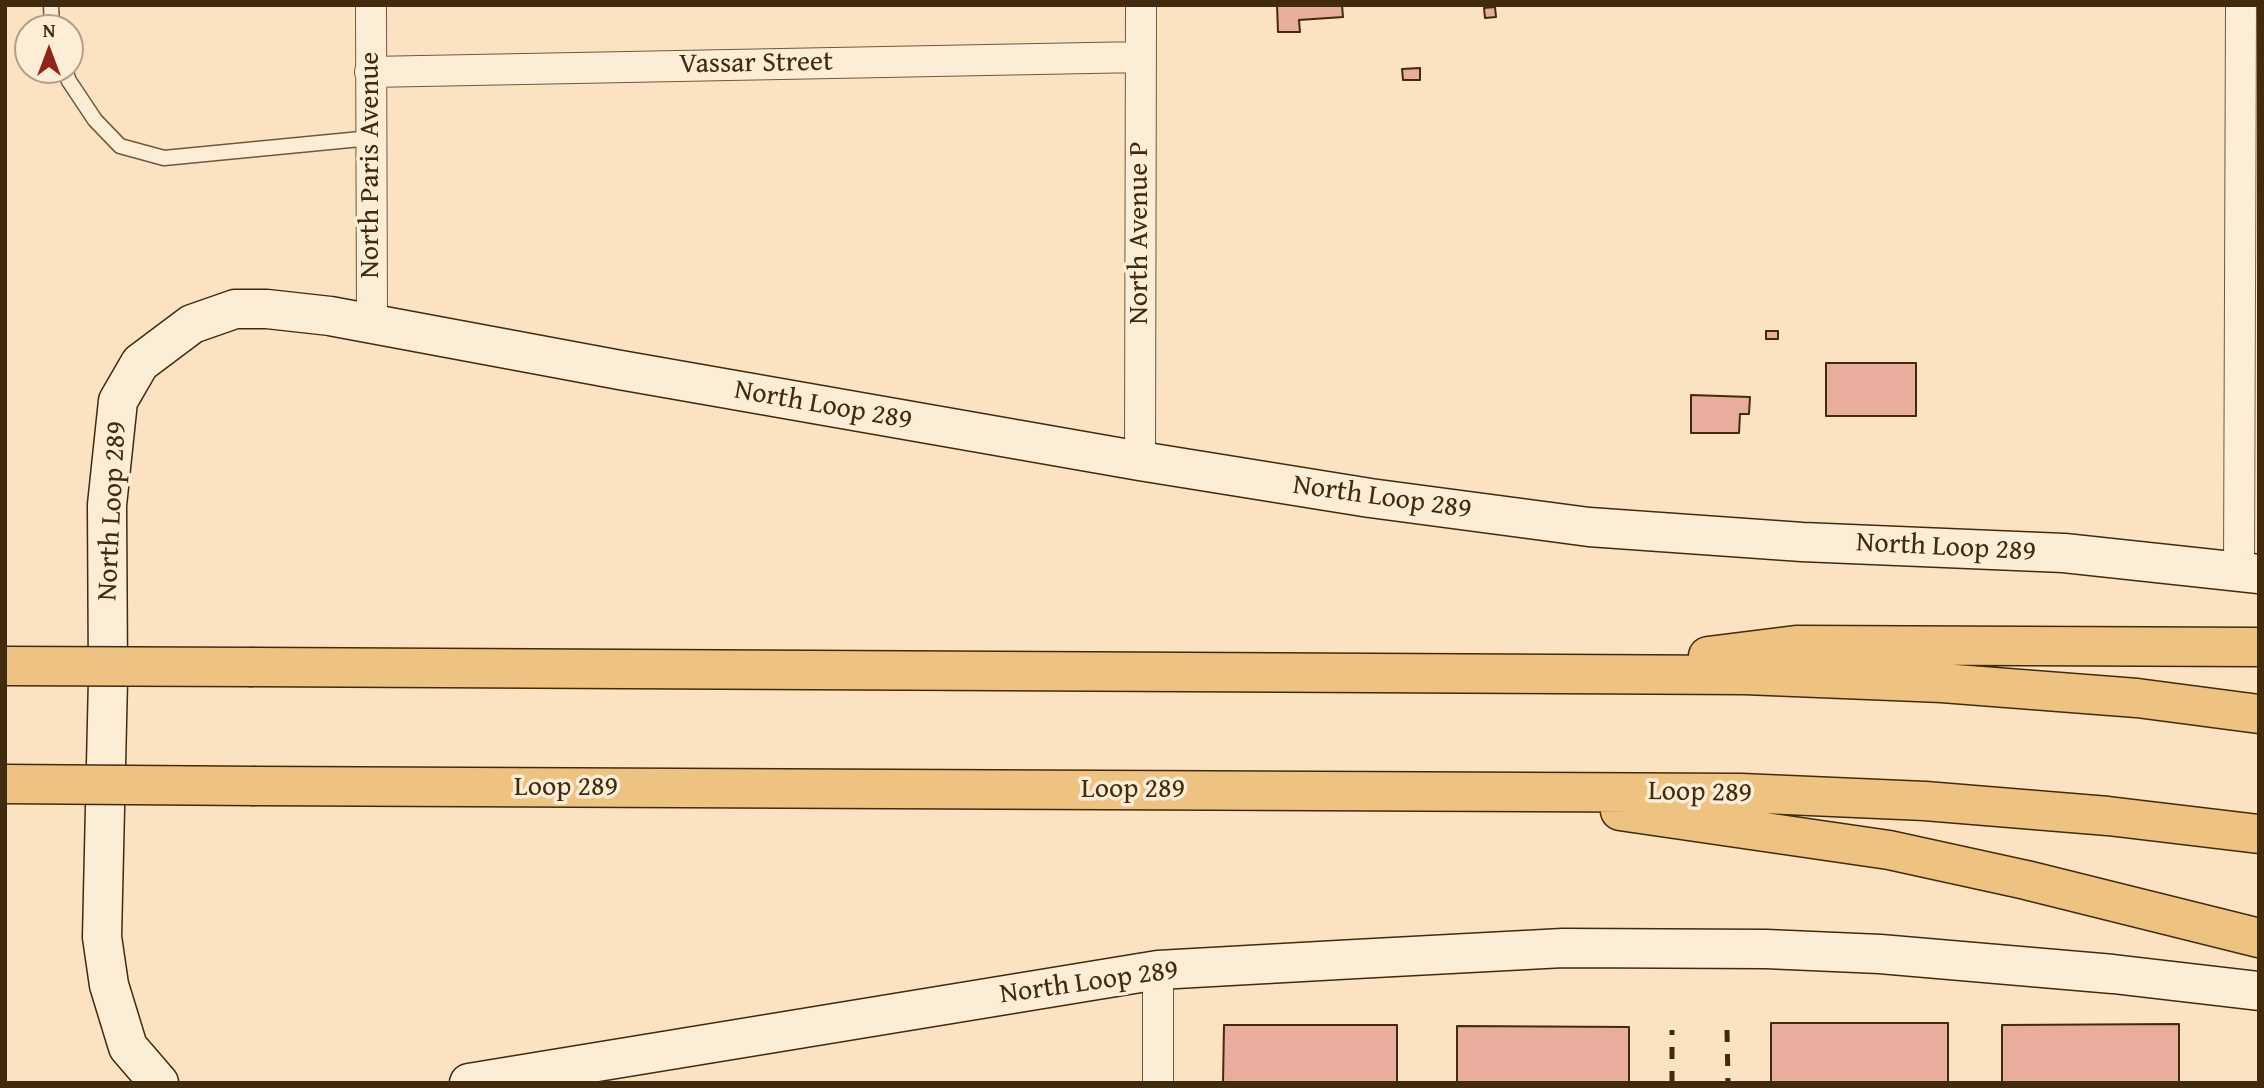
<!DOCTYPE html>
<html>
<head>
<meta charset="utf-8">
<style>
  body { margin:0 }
  #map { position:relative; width:2264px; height:1088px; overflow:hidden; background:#fbe3c2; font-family:"Gentium Book Plus",serif }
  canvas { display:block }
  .frame { position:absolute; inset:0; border:7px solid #422a0c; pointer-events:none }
  .north { position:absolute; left:14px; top:14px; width:70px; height:70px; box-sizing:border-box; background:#fcedd7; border:2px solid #b29f86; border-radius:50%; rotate:0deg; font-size:19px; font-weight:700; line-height:28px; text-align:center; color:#422a0c }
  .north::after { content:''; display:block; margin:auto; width:24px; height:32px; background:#8f2418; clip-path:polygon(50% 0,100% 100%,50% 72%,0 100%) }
</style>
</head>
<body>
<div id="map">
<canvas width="2264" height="1088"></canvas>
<div class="frame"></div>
<div class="north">N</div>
</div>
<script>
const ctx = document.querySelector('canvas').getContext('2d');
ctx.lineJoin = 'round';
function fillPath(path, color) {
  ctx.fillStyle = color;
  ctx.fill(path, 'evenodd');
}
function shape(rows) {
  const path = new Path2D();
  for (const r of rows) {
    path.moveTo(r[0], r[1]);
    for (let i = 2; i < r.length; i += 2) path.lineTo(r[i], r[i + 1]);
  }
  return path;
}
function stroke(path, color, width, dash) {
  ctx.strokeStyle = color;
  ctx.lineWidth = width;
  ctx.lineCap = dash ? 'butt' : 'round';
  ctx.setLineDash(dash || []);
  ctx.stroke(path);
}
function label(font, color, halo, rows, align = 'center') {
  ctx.font = font + ' "Gentium Book Plus",serif';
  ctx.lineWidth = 7;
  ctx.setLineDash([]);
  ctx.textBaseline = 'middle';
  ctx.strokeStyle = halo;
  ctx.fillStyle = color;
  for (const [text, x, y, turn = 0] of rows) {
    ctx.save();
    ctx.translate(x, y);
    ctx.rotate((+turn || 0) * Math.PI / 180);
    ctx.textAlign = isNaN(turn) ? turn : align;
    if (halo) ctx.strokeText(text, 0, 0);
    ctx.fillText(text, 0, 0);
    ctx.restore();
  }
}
const building = shape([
  [1277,5,1342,5,1343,17,1299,20,1300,32,1278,32,1277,5],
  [1495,7,1496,17,1485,18,1484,8,1495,7],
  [1420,68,1420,80,1403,80,1402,69,1420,68],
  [1766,331,1778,331,1778,339,1766,339,1766,331],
  [1826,363,1916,363,1916,416,1826,416,1826,363],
  [1691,395,1750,397,1749,414,1740,414,1739,433,1691,433,1691,395],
  [1771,1023,1948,1023,1948,1083,1771,1083,1771,1023],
  [2179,1024,2179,1083,2002,1083,2002,1025,2179,1024],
  [1224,1025,1397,1025,1397,1083,1223,1083,1224,1025],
  [1457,1026,1629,1027,1629,1083,1457,1083,1457,1026]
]);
fillPath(building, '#e9ad9d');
stroke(building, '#422a0c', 2);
const service = shape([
  [51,5,52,28],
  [65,70,69,81,95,120,120,146,164,158,371,138]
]);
const minor = shape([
  [371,5,372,325],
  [370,72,1141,57],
  [1140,461,1141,5],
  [2239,571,2241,5],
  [1158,970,1158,1083]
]);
const secondary = shape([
  [159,1083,128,1047,109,985,102,937,108,679,107,505,118,401,140,363,192,324,235,309,267,309,330,316,620,370,1140,461,1370,498,1589,527,1802,542,2064,553,2259,574],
  [469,1083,1158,970,1356,959,1563,948,1766,949,1880,954,2113,974,2259,991]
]);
const motorway = shape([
  [1708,656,1796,645,2259,647],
  [253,667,1745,675,1942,683,2137,698,2259,714],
  [255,786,1741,793,1925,801,2108,816,2259,834],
  [1620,811,1889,850,2026,880,2259,938]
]);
stroke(service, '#70583a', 17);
stroke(minor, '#70583a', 32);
stroke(secondary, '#422a0c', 41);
stroke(motorway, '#422a0c', 41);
stroke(service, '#fcedd7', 14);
stroke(minor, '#fcedd7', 30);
stroke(secondary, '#fcedd7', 38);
stroke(motorway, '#eec281', 38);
stroke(shape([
  [1727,1030,1728,1083],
  [1672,1083,1672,1030]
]), '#422a0c', 5, [12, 12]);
const motorwayBridge = shape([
  [5,666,253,667],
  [5,784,255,786]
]);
stroke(motorwayBridge, '#422a0c', 41, []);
stroke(motorwayBridge, '#eec281', 38);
label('28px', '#422a0c', '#fcedd7', [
  ["Vassar Street",756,64,-1],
  ["North Paris Avenue",371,165,-90],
  ["North Avenue P",1140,233,-90],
  ["North Loop 289",823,406,10],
  ["North Loop 289",1382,498,8],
  ["North Loop 289",113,511,-87],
  ["North Loop 289",1946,548,3],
  ["Loop 289",566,788],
  ["Loop 289",1133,790],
  ["Loop 289",1700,793,1],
  ["North Loop 289",1089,983,-8]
]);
</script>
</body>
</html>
